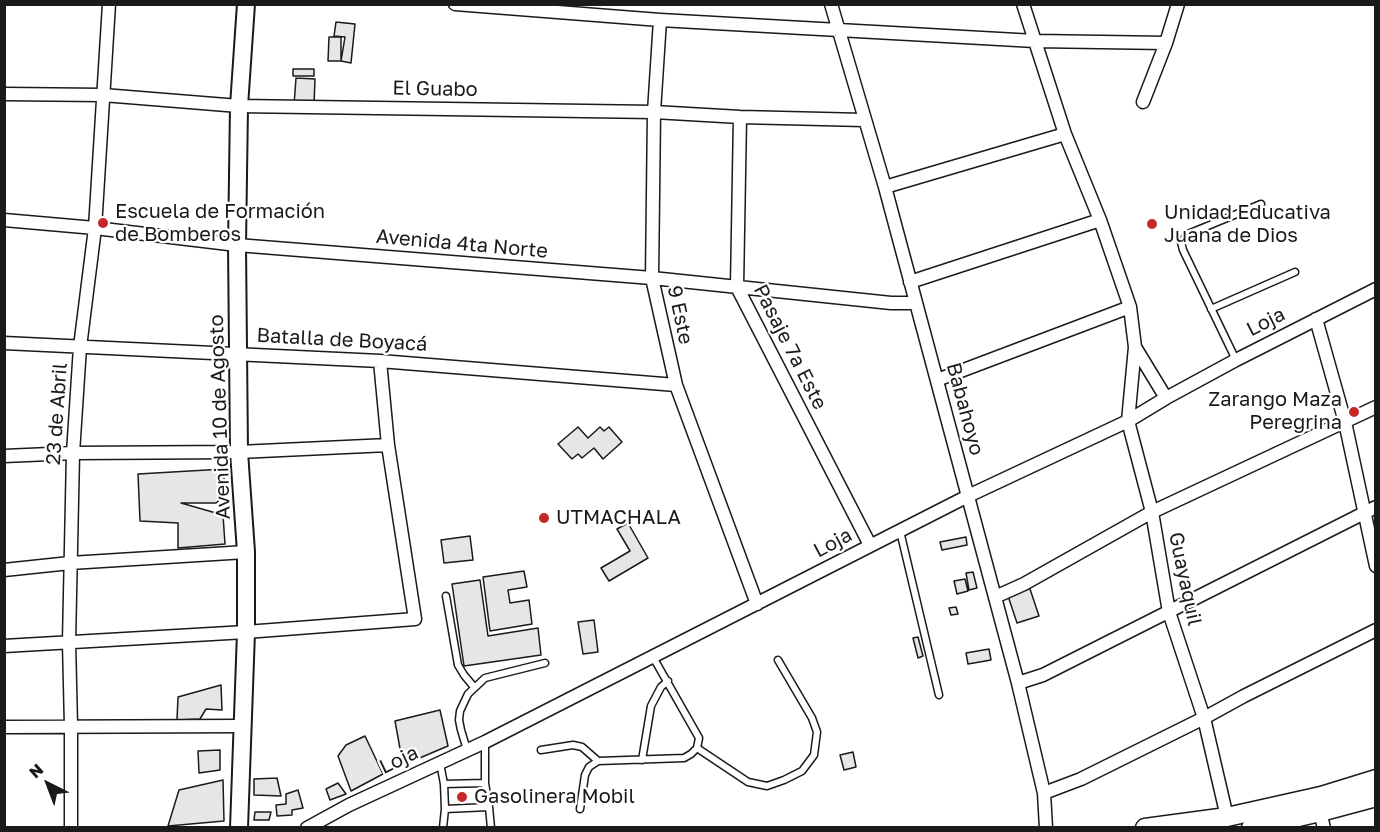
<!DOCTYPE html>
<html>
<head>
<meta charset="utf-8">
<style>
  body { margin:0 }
  #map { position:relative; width:1380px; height:832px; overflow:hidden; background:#fff; font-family:"Golos Text",sans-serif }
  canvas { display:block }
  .frame { position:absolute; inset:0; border:6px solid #1a1a1a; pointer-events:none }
  .north { position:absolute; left:18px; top:754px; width:60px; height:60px; -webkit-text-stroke:4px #fff; paint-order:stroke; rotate:318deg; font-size:16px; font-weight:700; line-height:24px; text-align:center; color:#1a1a1a }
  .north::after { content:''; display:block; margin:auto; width:21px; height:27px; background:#1a1a1a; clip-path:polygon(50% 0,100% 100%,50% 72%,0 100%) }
</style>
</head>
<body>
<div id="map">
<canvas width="1380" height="832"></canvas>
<div class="frame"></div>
<div class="north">N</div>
</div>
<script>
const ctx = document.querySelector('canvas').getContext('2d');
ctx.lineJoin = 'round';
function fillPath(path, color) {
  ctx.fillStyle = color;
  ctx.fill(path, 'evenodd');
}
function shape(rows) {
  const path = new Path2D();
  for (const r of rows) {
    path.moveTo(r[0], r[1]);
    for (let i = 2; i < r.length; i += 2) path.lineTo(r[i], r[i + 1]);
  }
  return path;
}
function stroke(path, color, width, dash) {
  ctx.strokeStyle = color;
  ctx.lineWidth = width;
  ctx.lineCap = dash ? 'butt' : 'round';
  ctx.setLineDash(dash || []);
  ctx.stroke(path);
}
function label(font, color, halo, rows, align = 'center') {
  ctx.font = font + ' "Golos Text",sans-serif';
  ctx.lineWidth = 4.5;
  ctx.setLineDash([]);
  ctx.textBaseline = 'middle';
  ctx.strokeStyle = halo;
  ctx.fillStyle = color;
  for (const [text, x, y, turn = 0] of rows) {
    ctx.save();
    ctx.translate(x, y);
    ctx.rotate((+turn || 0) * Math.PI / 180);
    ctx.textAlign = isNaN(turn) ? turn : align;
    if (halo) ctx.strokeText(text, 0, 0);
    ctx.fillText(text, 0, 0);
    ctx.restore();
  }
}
const building = shape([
  [336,22,355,24,351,63,341,61,345,37,334,36,336,22],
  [329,37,341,37,341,61,328,61,329,37],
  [293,69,314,69,314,76,293,76,293,69],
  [296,78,315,79,314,105,294,105,296,78],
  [578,427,588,438,600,427,604,431,609,427,622,442,603,459,594,448,582,458,578,454,572,459,558,444,578,427],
  [224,469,224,496,216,503,181,503,223,515,225,544,178,548,178,523,140,521,138,474,224,469],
  [628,523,648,558,609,581,601,568,630,551,617,529,628,523],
  [470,536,473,560,444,563,441,540,470,536],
  [966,537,967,545,942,550,940,542,966,537],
  [524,571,527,587,508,590,510,603,529,600,532,624,490,631,483,577,524,571],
  [973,572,977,588,969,590,966,573,973,572],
  [965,579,968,591,957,594,954,581,965,579],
  [480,580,488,636,538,628,541,655,464,666,452,584,480,580],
  [1029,586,1039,616,1017,623,1007,593,1029,586],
  [956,607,958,614,951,615,949,608,956,607],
  [594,620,598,652,583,654,578,622,594,620],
  [918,637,923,656,918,658,913,638,918,637],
  [989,649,991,660,968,664,966,653,989,649],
  [221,685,222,710,206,709,200,719,177,720,178,697,221,685],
  [440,710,448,746,403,765,395,721,440,710],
  [365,736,383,774,351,791,338,756,346,745,365,736],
  [220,750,220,770,199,773,198,751,220,750],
  [853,752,856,767,844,770,840,755,853,752],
  [277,778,281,796,254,795,254,779,277,778],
  [223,780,224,821,168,826,179,790,223,780],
  [338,783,346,794,330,800,326,789,338,783],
  [298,790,303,808,292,810,292,815,277,816,276,805,286,804,286,794,298,790],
  [255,812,271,812,269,820,254,820,255,812]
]);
fillPath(building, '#e6e6e6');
stroke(building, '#1a1a1a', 1.5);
const lane = shape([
  [1211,309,1295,272],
  [1236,360,1183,250,1181,242,1188,234,1261,204],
  [900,531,939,695],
  [446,596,458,665,464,675,474,687],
  [697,748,748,782,767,786,784,780,802,771,814,755,817,732,812,718,778,660],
  [467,750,461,730,459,720,460,711,468,694,485,678,545,663],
  [541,750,573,745,582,747,598,761],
  [642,760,651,706,661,687,668,681],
  [440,763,444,784,485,783,485,742],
  [485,783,489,807],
  [444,784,445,809],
  [580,809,585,775,589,767,598,761,684,758,691,754,697,748,699,738,653,657],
  [443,828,445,809,489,807,491,828]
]);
const street = shape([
  [455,4,660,20,1035,41,1166,43],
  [831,4,885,187,1018,683,1044,793,1046,828],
  [1023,4,1065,134,1100,220,1130,307,1135,347,1166,398],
  [660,20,654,112,652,278,676,385,757,604],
  [4,94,103,95,239,106,654,112,740,117,864,120],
  [1143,102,1166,43,1178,4],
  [740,117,737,287,870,545],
  [885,187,1065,134],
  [4,220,95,228,237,245,652,278,891,303,916,303],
  [910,282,1100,220],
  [1316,319,1345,422,1376,566],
  [4,343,380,361,676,385],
  [1135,347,1128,421,1152,512,1169,612,1204,718,1227,817],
  [937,380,1130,307],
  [4,456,73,453,239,452,388,445],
  [4,570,70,563,246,552],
  [995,597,1024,584,1152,512,1376,407],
  [4,646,246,632,415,619,388,445,380,361],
  [1018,683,1043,675,1376,507],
  [4,727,243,726],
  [1044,793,1081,779,1204,718,1244,696,1376,630],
  [1320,812,1324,828],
  [71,828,71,726,69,642,73,453,80,347,95,228,109,4],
  [307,828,349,805,485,742,968,496,1128,421,1166,398,1236,360,1376,289]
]);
const secondary = shape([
  [239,828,246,632,246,552,239,452,237,245,239,106,246,4]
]);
const primary = shape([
  [1145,828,1227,817,1321,796,1376,779],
  [1251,828,1320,812,1376,797]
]);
stroke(lane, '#1a1a1a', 9);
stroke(street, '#1a1a1a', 15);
stroke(secondary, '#1a1a1a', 20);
stroke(primary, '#1a1a1a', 21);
stroke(lane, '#fff', 6);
stroke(street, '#fff', 12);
stroke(secondary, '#fff', 16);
stroke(primary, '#fff', 18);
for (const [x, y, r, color] of [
  [103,223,6,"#c62828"],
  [1152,224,6,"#c62828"],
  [1354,412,6,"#c62828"],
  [544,518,6,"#c62828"],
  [462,797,6,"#c62828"]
]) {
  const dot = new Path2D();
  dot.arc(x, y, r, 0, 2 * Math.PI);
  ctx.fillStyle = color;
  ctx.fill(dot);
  stroke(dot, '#fff', 2);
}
label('20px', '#1a1a1a', '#fff', [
  ["El Guabo",435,89,1],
  ["Avenida 4ta Norte",462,244,5],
  ["9 Este",680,315,78],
  ["Loja",1266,322,-27],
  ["Batalla de Boyacá",342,340,3],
  ["Pasaje 7a Este",790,347,63],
  ["Babahoyo",965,409,75],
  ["23 de Abril",57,414,-86],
  ["Avenida 10 de Agosto",220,417,-92],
  ["Loja",833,543,-28],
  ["Guayaquil",1185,579,78],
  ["Loja",399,760,-25]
]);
label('20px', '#1a1a1a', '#fff', [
  ["Escuela de Formación",115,212],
  ["de Bomberos",115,235],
  ["Unidad Educativa",1164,213],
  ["Juana de Dios",1164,236],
  ["Zarango Maza",1342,400,"right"],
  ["Peregrina",1342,423,"right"],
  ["UTMACHALA",556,518],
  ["Gasolinera Mobil",474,797]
], 'left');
</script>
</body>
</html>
